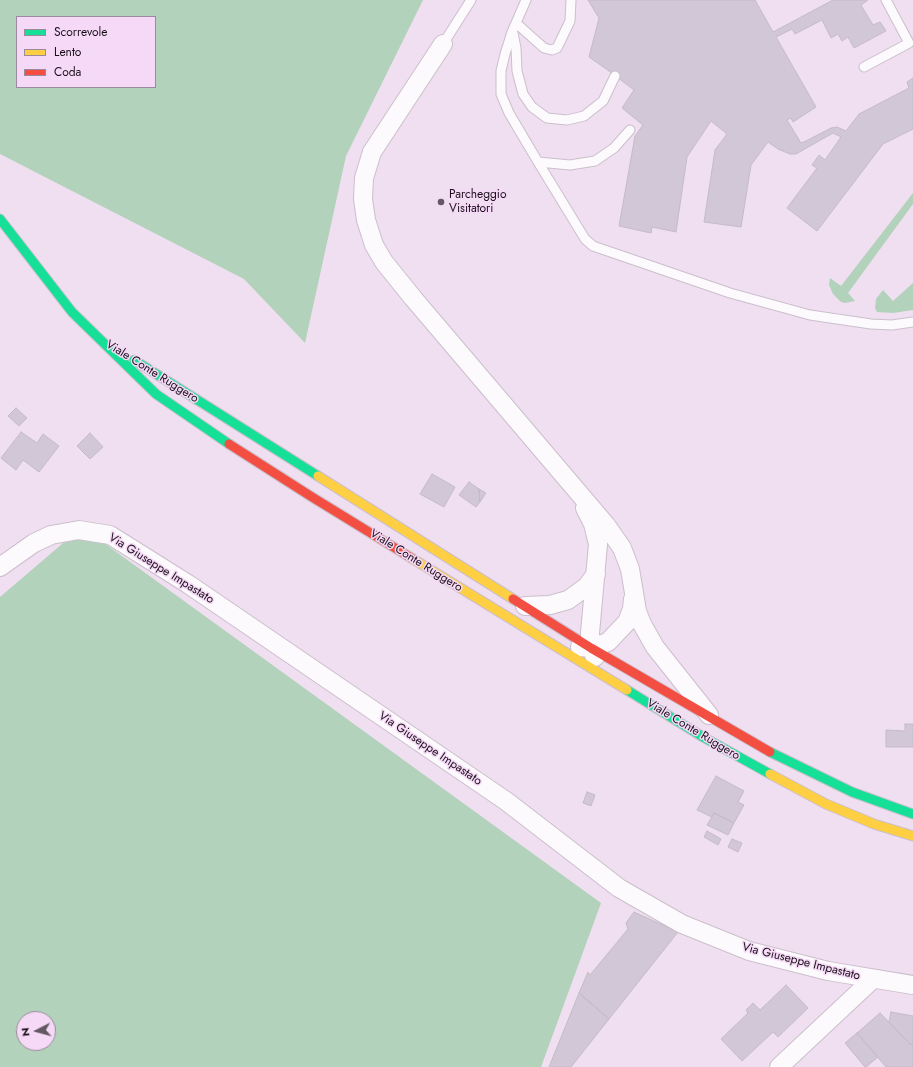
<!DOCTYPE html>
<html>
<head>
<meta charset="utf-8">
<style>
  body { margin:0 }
  #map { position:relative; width:913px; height:1067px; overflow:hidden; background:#efdff0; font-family:Jost,sans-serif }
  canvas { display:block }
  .legend { position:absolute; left:16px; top:16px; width:140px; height:72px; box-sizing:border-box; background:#f5d9f6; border:1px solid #9d899e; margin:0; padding:5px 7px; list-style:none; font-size:12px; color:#19101a }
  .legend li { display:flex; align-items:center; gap:8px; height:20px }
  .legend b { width:20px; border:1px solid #9d899e }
  .north { position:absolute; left:16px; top:1011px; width:40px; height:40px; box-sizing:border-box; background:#f5d9f6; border:1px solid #9d899e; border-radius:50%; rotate:264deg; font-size:11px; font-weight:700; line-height:16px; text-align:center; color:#19101a }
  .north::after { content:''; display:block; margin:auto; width:14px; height:18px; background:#645865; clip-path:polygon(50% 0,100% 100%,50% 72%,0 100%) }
</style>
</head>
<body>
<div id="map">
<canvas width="913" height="1067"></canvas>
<ul class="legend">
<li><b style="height:5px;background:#16e098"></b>Scorrevole</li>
<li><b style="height:5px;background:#ffcf43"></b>Lento</li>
<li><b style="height:5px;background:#f24e42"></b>Coda</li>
</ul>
<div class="north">N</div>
</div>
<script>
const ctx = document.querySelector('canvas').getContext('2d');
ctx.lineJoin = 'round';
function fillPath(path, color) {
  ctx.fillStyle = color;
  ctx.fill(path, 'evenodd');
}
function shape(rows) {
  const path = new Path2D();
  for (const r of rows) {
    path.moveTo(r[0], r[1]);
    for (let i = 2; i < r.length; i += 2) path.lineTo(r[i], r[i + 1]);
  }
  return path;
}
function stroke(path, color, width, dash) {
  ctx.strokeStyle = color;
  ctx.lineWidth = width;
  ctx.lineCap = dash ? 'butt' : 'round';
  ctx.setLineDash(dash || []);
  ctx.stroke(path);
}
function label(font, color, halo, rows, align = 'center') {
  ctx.font = font + ' Jost,sans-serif';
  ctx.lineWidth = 3;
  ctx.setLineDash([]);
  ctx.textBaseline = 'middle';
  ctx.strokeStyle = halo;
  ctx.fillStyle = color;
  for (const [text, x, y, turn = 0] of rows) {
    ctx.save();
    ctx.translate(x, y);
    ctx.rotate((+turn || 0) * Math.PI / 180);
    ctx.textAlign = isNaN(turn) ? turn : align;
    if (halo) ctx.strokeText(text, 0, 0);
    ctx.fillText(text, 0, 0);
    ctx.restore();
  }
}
fillPath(shape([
  [0,0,423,0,346,156,305,343,244,279,0,154],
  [17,17,155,17,155,87,17,87],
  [913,193,913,204,848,293,855,301,845,303,841,302,833,294,829,285,830,278,841,286],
  [913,283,913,310,893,313,877,312,875,308,876,299,883,290,893,301],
  [69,538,104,543,601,903,541,1067,0,1067,0,597],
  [24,1019,48,1019,48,1043,24,1043]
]), '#b2d2bb');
const building = shape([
  [588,0,755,0,773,32,833,0,868,0,861,5,873,25,880,22,886,31,854,48,848,37,842,41,838,34,831,38,822,20,795,34,792,29,776,37,816,107,793,122,791,118,787,120,801,143,806,141,831,128,837,127,846,131,859,114,909,88,907,82,913,78,913,129,883,144,817,231,787,208,817,168,812,165,819,155,825,160,841,137,833,133,796,154,790,154,778,149,768,142,751,165,741,227,704,222,715,150,727,134,711,121,687,157,676,232,652,227,651,233,619,226,635,136,643,125,622,108,634,90,609,71,589,57,599,18,588,0],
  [16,408,27,418,19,426,8,416,16,408],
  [21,432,37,443,43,434,59,446,39,472,23,460,16,470,1,458,21,432],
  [90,433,103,447,90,459,77,446,90,433],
  [432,474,455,487,444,507,420,494,432,474],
  [469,482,479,489,480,502,476,507,459,495,469,482],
  [479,489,486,493,480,502,479,489],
  [905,724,913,724,913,747,886,747,886,730,905,731,905,724],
  [716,776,744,791,738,802,744,805,734,823,714,813,712,817,697,810,716,776],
  [587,792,595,795,591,806,583,803,587,792],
  [714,813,734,823,728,835,707,825,714,813],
  [707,831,721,839,718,845,704,837,707,831],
  [732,839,742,843,738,852,728,847,732,839],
  [634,912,678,932,609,1019,579,993,588,972,590,975,628,929,626,923,634,912],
  [786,985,808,1008,778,1037,773,1032,742,1061,721,1039,748,1013,746,1010,753,1003,760,1010,786,985],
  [579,993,609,1019,571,1067,549,1067,579,993],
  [891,1012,913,1016,913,1045,910,1044,889,1022,891,1012],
  [880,1013,910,1044,913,1045,913,1067,886,1067,857,1033,880,1013],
  [857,1033,878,1057,866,1067,865,1067,845,1043,857,1033]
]);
fillPath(building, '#d2c7d6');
stroke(building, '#c5bac8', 1);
const lane = shape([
  [526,0,512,32,505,54,501,71,501,94,509,113,538,162,585,239,593,246,730,293,810,315,871,324,892,325,913,322],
  [516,23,544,48,552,50,557,48,570,21,571,0],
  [513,33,516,48,517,71,523,94,532,107,547,118,567,120,584,116,603,101,615,76],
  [443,44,471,0],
  [864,67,909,43,886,0],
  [538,162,570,165,595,161,614,148,630,130]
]);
const street = shape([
  [443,44,372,152,364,178,363,199,366,220,374,245,384,262,413,298,606,525,622,548,630,569,637,611,642,624,655,647,709,715],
  [585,508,593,524,598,544,590,633,591,648,595,657],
  [0,567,34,543,51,535,79,530,110,535,188,584,506,801,619,888,682,924,749,951,828,971,913,985],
  [525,606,550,605,568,600,586,587,596,574],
  [580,647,591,648,608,642,627,622,632,609,633,599],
  [779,1067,873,979]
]);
const fast = shape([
  [0,219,72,312,156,394,229,444],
  [134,360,318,476],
  [627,690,703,737,770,774],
  [770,752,852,792,913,814]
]);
const slow = shape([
  [318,476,513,599],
  [413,559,627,690],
  [770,774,826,804,874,824,913,836]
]);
const jam = shape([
  [229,444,312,497,413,559],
  [513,599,591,648,770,752]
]);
stroke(lane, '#cbbfcc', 11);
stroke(street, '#cbbfcc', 20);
stroke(fast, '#cbbfcc', 11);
stroke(slow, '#cbbfcc', 11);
stroke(jam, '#cbbfcc', 11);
stroke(lane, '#fdfafd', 9);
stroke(street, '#fdfafd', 18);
stroke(fast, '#16e098', 9);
stroke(slow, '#ffcf43', 9);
stroke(jam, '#f24e42', 9);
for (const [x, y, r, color] of [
  [441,202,4,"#645865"]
]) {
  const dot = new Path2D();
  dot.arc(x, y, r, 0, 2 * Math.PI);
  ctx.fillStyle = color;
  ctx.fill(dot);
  stroke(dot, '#f5d9f6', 1.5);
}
label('12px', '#19101a', '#f5d9f6', [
  ["Parcheggio",449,195],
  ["Visitatori",449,209]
], 'left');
label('12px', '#19101a', '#f5d9f6', [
  ["Viale Conte Ruggero",152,372,32],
  ["Viale Conte Ruggero",416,561,32],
  ["Via Giuseppe Impastato",161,569,32],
  ["Viale Conte Ruggero",693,730,31],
  ["Via Giuseppe Impastato",430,749,34],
  ["Via Giuseppe Impastato",801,962,14]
]);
</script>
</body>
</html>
